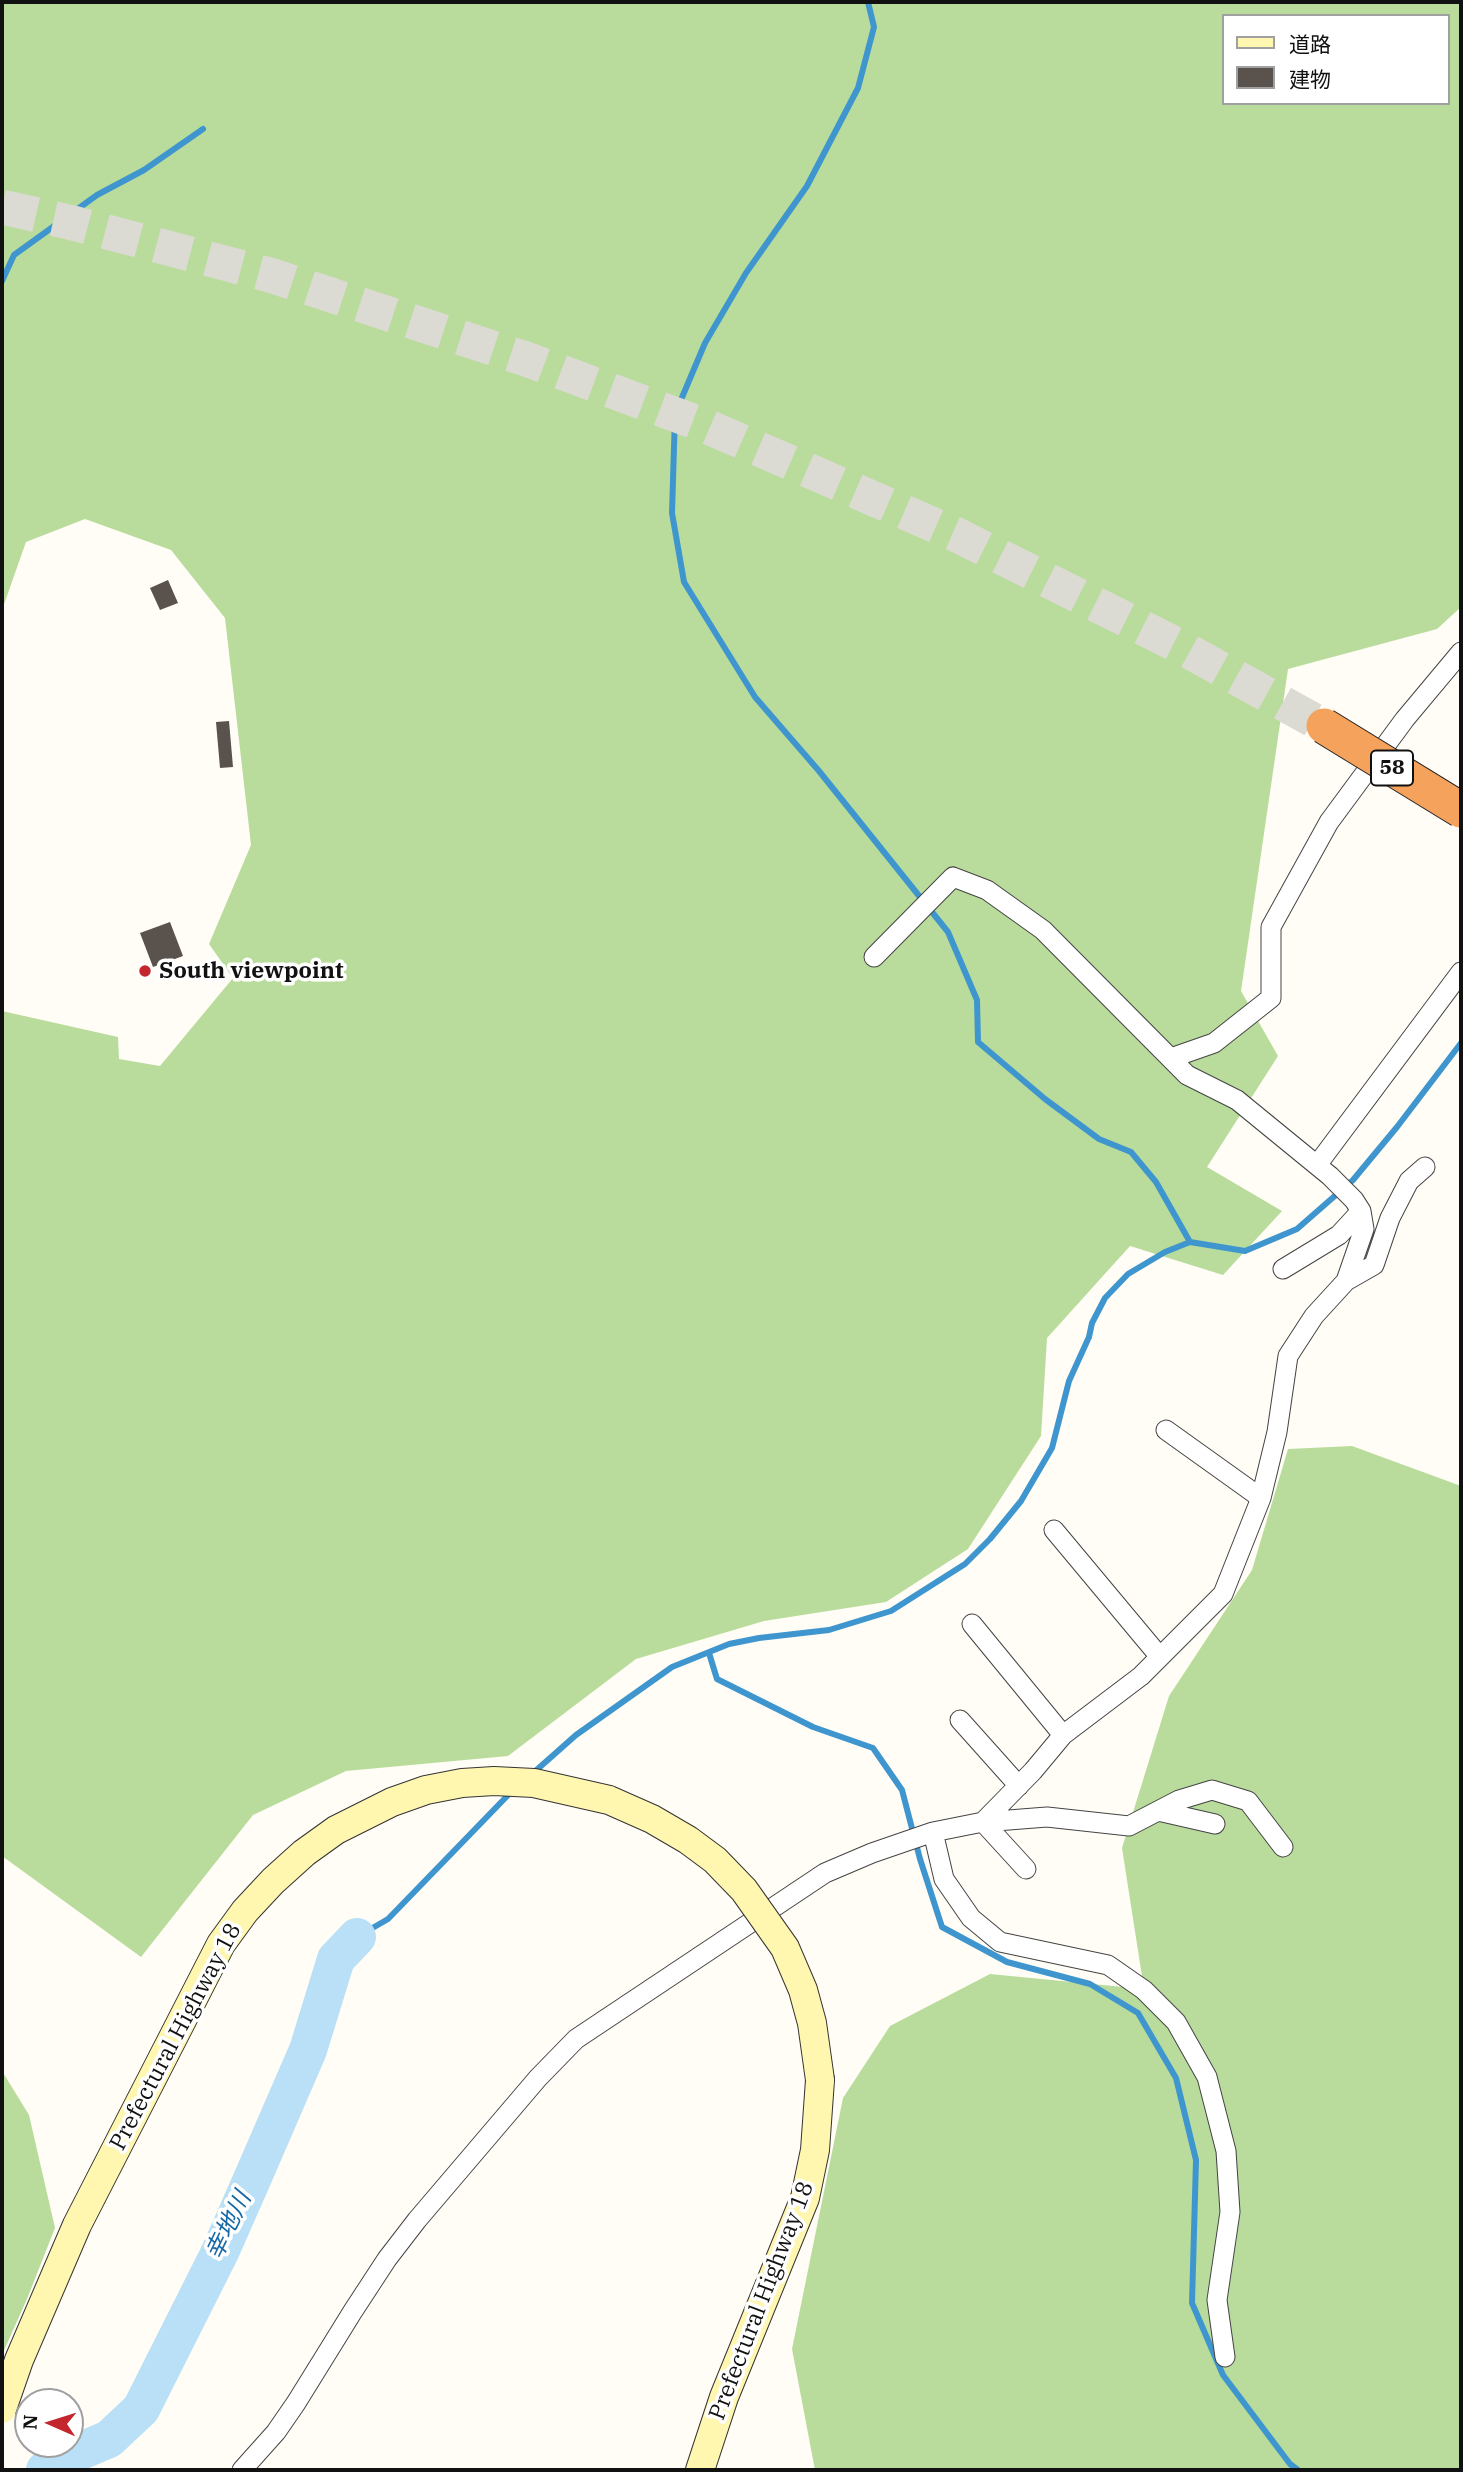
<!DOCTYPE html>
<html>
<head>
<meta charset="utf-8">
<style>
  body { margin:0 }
  #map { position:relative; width:1463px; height:2472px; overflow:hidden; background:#fffdf5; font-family:"IBM Plex Serif","Noto Sans JP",serif }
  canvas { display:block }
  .frame { position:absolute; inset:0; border:4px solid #111; pointer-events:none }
  .legend { position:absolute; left:1222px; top:14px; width:228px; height:91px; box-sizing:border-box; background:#fff; border:2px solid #a0a0a0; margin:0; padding:9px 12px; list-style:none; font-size:21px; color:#111 }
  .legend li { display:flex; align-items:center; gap:14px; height:35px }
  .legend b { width:35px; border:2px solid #a0a0a0 }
  .north { position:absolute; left:14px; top:2388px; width:70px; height:70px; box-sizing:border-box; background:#fff; border:2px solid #a0a0a0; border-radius:50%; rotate:273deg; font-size:19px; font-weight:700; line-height:28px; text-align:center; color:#111 }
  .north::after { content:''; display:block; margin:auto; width:24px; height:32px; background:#c4262e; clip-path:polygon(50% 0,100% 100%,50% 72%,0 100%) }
</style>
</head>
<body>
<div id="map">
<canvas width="1463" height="2472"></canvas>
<div class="frame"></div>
<ul class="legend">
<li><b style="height:9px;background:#fff6b0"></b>道路</li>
<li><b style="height:19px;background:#5a524d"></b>建物</li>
</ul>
<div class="north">N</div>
</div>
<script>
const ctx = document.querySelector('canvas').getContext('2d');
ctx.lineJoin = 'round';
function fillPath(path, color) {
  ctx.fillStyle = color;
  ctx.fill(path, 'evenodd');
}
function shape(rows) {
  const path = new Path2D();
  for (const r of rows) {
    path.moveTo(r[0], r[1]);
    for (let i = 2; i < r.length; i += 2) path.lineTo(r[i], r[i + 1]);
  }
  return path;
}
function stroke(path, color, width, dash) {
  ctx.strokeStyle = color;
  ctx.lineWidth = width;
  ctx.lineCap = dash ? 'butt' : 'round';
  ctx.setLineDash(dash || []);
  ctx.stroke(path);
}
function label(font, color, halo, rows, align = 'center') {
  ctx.font = font + ' "IBM Plex Serif","Noto Sans JP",serif';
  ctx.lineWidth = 7;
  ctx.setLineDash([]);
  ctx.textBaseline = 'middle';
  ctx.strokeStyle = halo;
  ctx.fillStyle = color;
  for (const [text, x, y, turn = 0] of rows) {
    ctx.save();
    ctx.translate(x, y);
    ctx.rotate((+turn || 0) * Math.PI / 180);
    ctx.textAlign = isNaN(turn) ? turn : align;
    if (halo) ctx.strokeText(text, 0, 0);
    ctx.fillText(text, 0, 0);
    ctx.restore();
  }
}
fillPath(shape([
  [2,2,1461,2,1461,607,1437,629,1288,669,1241,991,1278,1056,1207,1167,1282,1211,1223,1275,1130,1246,1047,1338,1041,1436,968,1549,886,1602,764,1621,636,1659,508,1756,346,1771,253,1815,141,1957,2,1856,2,1011,118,1037,119,1059,160,1066,233,978,209,944,251,845,225,618,171,550,85,519,26,542,2,610],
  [1223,16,1447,16,1447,103,1223,103],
  [1352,1446,1461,1486,1461,2470,815,2470,792,2349,843,2098,890,2026,990,1974,1144,1989,1122,1848,1169,1696,1252,1570,1288,1449],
  [2,2071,29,2115,55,2228,27,2299,2,2355]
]), '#b9dc9c');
stroke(shape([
  [868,2,874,27,858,88,807,186,746,273,705,343,675,414,672,513,684,582,755,697,819,771,948,932,977,1000,978,1042,1045,1099,1099,1139,1131,1152,1156,1182,1190,1242],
  [2,281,14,255,97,195,144,170,203,129],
  [709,1653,717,1679,813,1727,873,1748,902,1790,920,1859,942,1927,1007,1962,1090,1984,1138,2013,1176,2078,1196,2160,1192,2303,1223,2375,1290,2464,1298,2470],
  [532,1774,576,1735,672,1667,729,1644,759,1638,829,1630,891,1611,965,1564,990,1539,1021,1501,1052,1448,1069,1381,1089,1337,1092,1323,1105,1298,1128,1274,1165,1252,1190,1242,1245,1251,1297,1229,1353,1180,1397,1127,1461,1043],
  [357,1937,388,1919,513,1790]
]), '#3f96cf', 6);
stroke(shape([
  [45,2470,57,2461,109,2439,141,2409,220,2252,253,2177,308,2050,336,1959,357,1937]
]), '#b9e0f7', 38);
fillPath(shape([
  [168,580,178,603,160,610,150,588],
  [229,721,233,767,220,768,216,722],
  [170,922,183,956,153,967,140,933]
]), '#5a524d');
stroke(shape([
  [2,207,69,222,270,275,526,359,706,426,957,535,1181,647,1324,726]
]), '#dbdad3', 35, [35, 18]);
const street = shape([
  [1171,1058,1214,1043,1271,998,1271,927,1329,822,1405,719,1461,652],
  [1317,1165,1461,972],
  [1283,1269,1339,1235,1361,1211],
  [1346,1281,1374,1265,1390,1218,1409,1181,1425,1167],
  [1166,1430,1261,1498],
  [1054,1530,1160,1657],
  [972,1624,1063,1735],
  [960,1720,1019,1786],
  [1158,1811,1215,1824],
  [983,1822,1047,1817,1129,1826,1179,1800,1212,1790,1248,1801,1283,1847],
  [983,1822,1026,1869],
  [933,1832,944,1879,971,1918,1000,1942,1108,1965,1144,1990,1176,2022,1207,2077,1226,2151,1230,2212,1217,2300,1225,2357],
  [242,2470,276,2432,296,2403,353,2311,387,2259,417,2220,538,2078,576,2039,825,1873,872,1853,933,1832,983,1822,1033,1771,1063,1735,1141,1676,1223,1594,1261,1498,1277,1432,1288,1356,1314,1316,1346,1281,1364,1229,1361,1211,1354,1200,1330,1176,1237,1100,1187,1075,1043,930,987,890,953,877,874,957]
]);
const secondary = shape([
  [700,2470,724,2397,805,2198,815,2150,820,2080]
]);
stroke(street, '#444', 21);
stroke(secondary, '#333', 30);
stroke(street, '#fff', 19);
stroke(secondary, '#fff6b0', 28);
const secondaryBridge = shape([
  [2,2409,19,2360,77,2225,221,1944,245,1911,273,1881,304,1853,336,1830,392,1802,426,1790,462,1783,494,1781,534,1783,609,1800,652,1819,688,1840,715,1860,744,1890,785,1948,803,1990,812,2023,820,2080]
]);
const highwayBridge = shape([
  [1324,726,1461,810]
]);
stroke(secondaryBridge, '#333', 30, []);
stroke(highwayBridge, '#222', 37, []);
stroke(secondaryBridge, '#fff6b0', 28);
stroke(highwayBridge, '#f5a25d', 35);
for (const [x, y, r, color] of [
  [145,971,7,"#c4262e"]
]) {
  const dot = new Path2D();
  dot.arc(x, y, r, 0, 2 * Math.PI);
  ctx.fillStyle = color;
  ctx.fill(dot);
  stroke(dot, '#fff', 2.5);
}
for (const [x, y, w] of [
  [1392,768,42]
]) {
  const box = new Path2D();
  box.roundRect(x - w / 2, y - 17.5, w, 35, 5);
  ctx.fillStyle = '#fff';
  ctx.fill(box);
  stroke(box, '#111', 2);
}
label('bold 21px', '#111', null, [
  ["58",1392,768]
]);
label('bold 23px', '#111', '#fff', [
  ["South viewpoint",159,971]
], 'left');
label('23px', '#111', '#fff', [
  ["Prefectural Highway 18",176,2037,-62],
  ["Prefectural Highway 18",762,2301,-69]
]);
label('italic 24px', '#1768a6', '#fff', [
  ["幸地川",229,2226,-64]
]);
</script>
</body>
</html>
